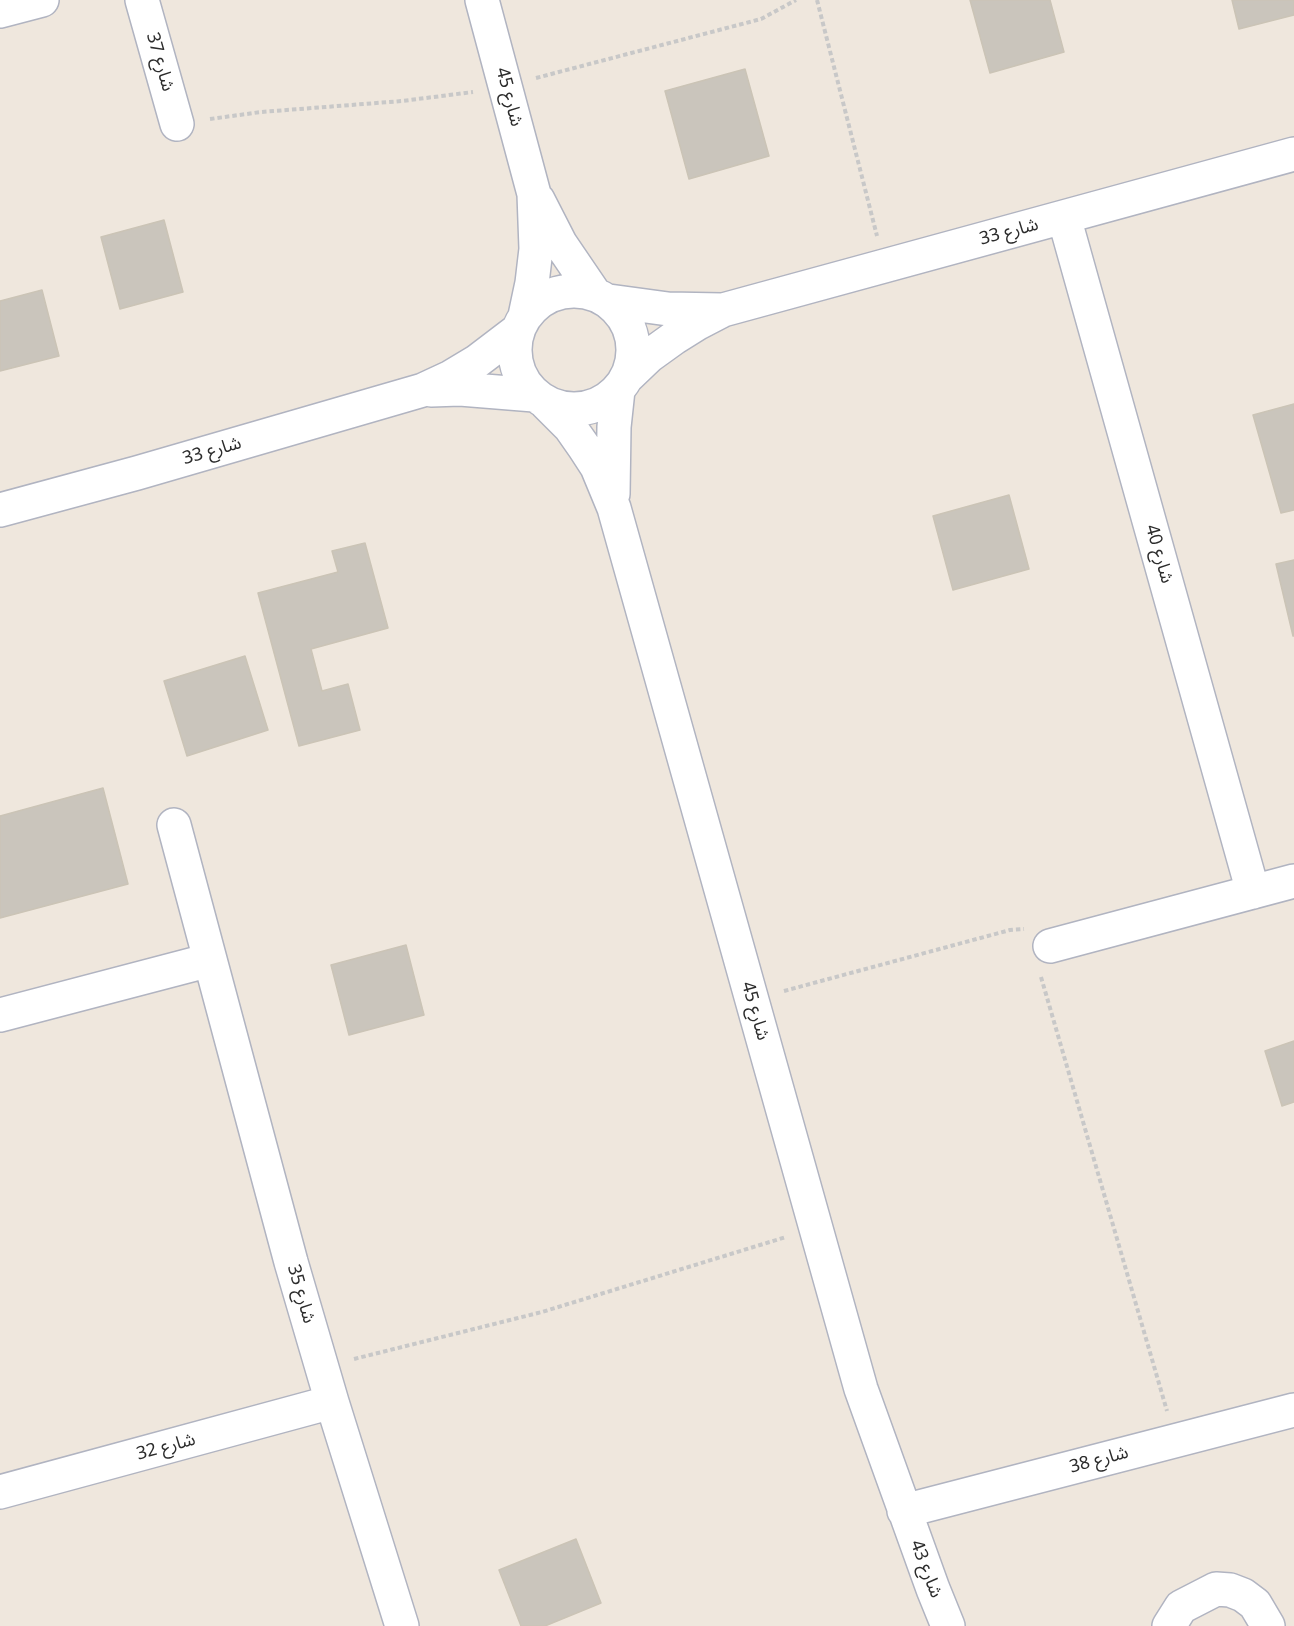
<!DOCTYPE html>
<html>
<head>
<meta charset="utf-8">
<style>
  body { margin:0 }
  canvas { display:block; background:#efe7dd }
</style>
</head>
<body>
<canvas width="1294" height="1626"></canvas>
<script>
const ctx = document.querySelector('canvas').getContext('2d');
ctx.lineJoin = 'round';
function fillPath(path, color) {
  ctx.fillStyle = color;
  ctx.fill(path, 'evenodd');
}
function shape(rows) {
  const path = new Path2D();
  for (const r of rows) {
    if (r.length === 3) {
      path.moveTo(r[0] + r[2], r[1]);
      path.arc(r[0], r[1], r[2], 0, 2 * Math.PI);
      continue;
    }
    path.moveTo(r[0], r[1]);
    for (let i = 2; i < r.length; i += 2) path.lineTo(r[i], r[i + 1]);
  }
  return path;
}
function stroke(path, color, width, dash) {
  ctx.strokeStyle = color;
  ctx.lineWidth = width;
  ctx.lineCap = dash ? 'butt' : 'round';
  ctx.setLineDash(dash || []);
  ctx.stroke(path);
}
function label(font, color, halo, rows, align = 'center') {
  ctx.font = font + ' "Noto Sans","Noto Sans Arabic",sans-serif';
  ctx.lineWidth = 4.5;
  ctx.setLineDash([]);
  ctx.textBaseline = 'middle';
  ctx.strokeStyle = halo;
  ctx.fillStyle = color;
  for (const [text, x, y, turn = 0] of rows) {
    ctx.save();
    ctx.translate(x, y);
    ctx.rotate((+turn || 0) * Math.PI / 180);
    ctx.textAlign = isNaN(turn) ? turn : align;
    if (halo) ctx.strokeText(text, 0, 0);
    ctx.fillText(text, 0, 0);
    ctx.restore();
  }
}
const building = shape([
  [970,0,1050,0,1064,52,990,73,970,0],
  [1232,0,1294,0,1294,15,1239,29,1232,0],
  [745,69,769,156,689,179,665,91,745,69],
  [164,220,183,292,120,309,101,237,164,220],
  [42,290,59,356,0,371,0,301,42,290],
  [1294,404,1294,510,1281,513,1253,415,1294,404],
  [1009,495,1029,569,953,590,933,516,1009,495],
  [365,543,388,628,311,649,322,691,348,684,360,730,299,746,258,593,338,572,332,551,365,543],
  [1294,560,1294,636,1293,636,1276,564,1294,560],
  [245,656,268,730,187,756,164,681,245,656],
  [103,788,128,884,0,918,0,816,103,788],
  [406,945,424,1015,349,1035,331,965,406,945],
  [1294,1041,1294,1102,1282,1106,1265,1051,1294,1041],
  [576,1539,601,1603,545,1626,521,1626,499,1570,576,1539]
]);
fillPath(building, '#cac5bc');
stroke(building, '#cbc4b6', 1.5);
const minor = shape([
  [142,0,177,124],
  [482,0,534,194,536,249,532,283,525,316],
  [0,11,42,0],
  [538,200,560,243,594,293],
  [1064,217,1253,892],
  [574,350,59],
  [609,301,668,309,722,310],
  [627,377,649,356,674,338,698,323,723,310,1294,154],
  [431,390,460,389,534,395],
  [546,403,570,427,584,447,597,467,614,508,861,1389,933,1589,948,1626],
  [613,494,614,427,618,390],
  [0,510,137,473,423,390,451,377,476,362,518,330],
  [174,825,291,1262,332,1402,402,1626],
  [1050,946,1294,881],
  [0,1015,210,960],
  [0,1492,332,1402],
  [904,1511,1294,1410],
  [1169,1626,1181,1607,1216,1589,1230,1590,1243,1595,1255,1604,1268,1626]
]);
stroke(minor, '#b1b4c1', 36);
stroke(shape([
  [817,0,877,236],
  [536,78,761,19,796,0],
  [210,119,261,112,402,101,473,92],
  [1041,977,1167,1411],
  [784,991,1010,930,1024,929],
  [354,1359,542,1312,786,1237]
]), '#c8c8c8', 4, [4.5, 3]);
stroke(minor, '#fff', 33);
label('18px', '#2c2c2c', '#fff', [
  ["شارع 37",160,62,74],
  ["شارع 45",509,97,75],
  ["شارع 33",1009,232,-15],
  ["شارع 33",212,451,-16],
  ["شارع 40",1159,554,74],
  ["شارع 45",755,1011,74],
  ["شارع 35",301,1294,74],
  ["شارع 32",166,1447,-15],
  ["شارع 38",1099,1460,-15],
  ["شارع 43",926,1569,69]
]);
</script>
</body>
</html>
